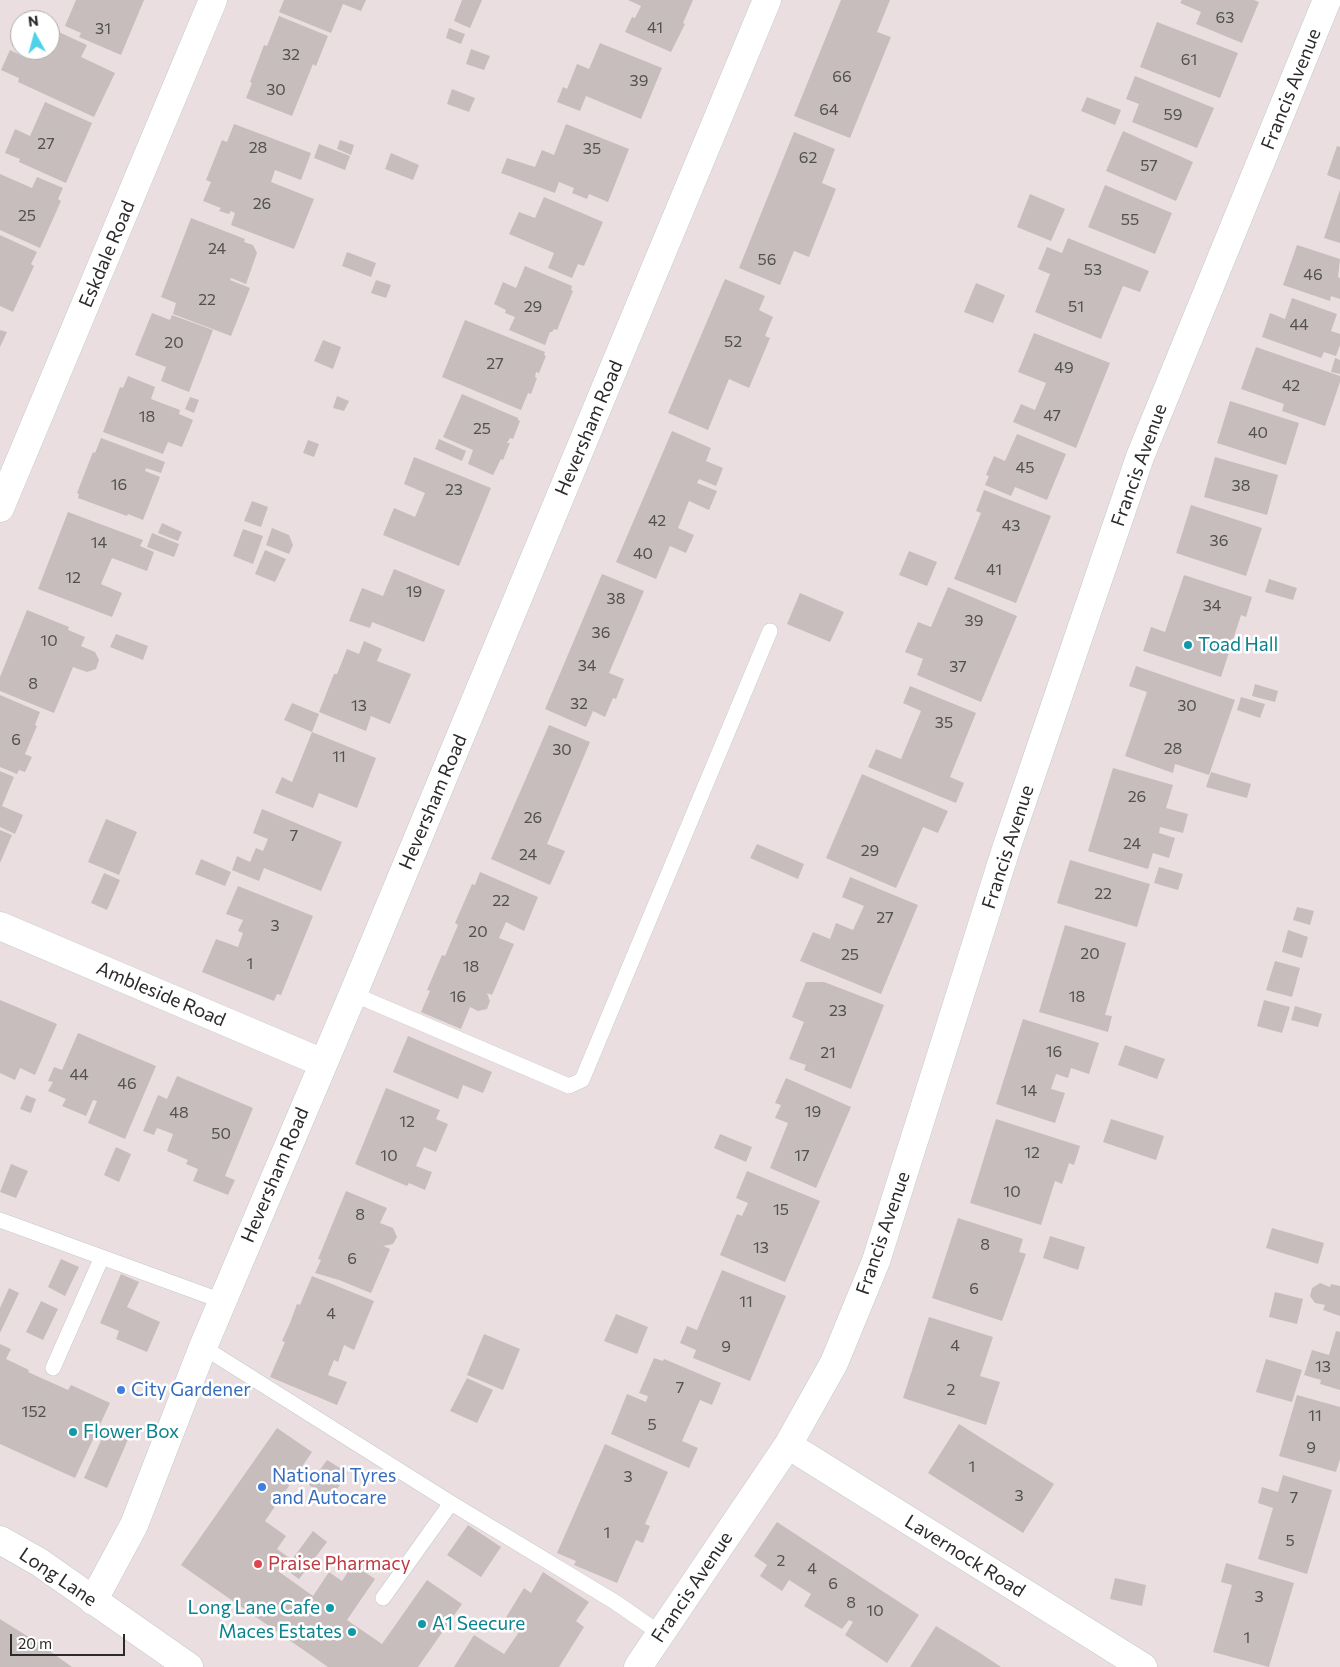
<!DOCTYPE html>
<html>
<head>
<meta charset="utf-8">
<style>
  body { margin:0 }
  #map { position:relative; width:1340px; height:1667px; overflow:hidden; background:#ebdee0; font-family:Commissioner,sans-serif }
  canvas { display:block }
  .north { position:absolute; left:10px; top:10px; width:50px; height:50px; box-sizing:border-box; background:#fff; border:1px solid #aaa; border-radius:50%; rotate:353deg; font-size:14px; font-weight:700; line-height:20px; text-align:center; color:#2b2b2b }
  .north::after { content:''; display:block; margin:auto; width:18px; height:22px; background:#4ed1e9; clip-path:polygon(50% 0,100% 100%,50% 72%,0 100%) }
  .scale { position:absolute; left:10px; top:1634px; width:115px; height:22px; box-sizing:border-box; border:2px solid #2b2b2b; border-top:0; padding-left:6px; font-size:15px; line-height:18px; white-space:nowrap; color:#2b2b2b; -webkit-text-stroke:4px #fff; paint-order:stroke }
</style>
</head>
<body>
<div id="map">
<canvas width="1340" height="1667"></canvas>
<div class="north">N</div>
<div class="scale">20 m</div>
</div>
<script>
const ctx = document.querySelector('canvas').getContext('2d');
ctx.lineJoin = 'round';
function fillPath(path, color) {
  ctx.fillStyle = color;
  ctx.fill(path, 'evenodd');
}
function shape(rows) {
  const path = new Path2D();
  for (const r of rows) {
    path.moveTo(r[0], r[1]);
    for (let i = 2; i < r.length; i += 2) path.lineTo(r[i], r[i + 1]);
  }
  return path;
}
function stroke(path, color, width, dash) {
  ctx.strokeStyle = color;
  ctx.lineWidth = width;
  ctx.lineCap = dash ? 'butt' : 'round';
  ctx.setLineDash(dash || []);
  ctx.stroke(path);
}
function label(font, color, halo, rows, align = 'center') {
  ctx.font = font + ' Commissioner,sans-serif';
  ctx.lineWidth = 5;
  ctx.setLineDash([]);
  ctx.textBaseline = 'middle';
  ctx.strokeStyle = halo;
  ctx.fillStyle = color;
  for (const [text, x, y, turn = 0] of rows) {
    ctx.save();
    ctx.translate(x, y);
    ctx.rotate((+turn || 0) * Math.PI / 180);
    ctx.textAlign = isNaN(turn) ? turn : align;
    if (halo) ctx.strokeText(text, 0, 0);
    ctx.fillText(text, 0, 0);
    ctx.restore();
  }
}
fillPath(shape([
  [76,0,144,0,121,55,79,37,81,33,65,26],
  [284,0,366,0,361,11,343,4,331,33,279,12],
  [462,0,482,0,470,28,454,21],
  [628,0,693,0,683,23,685,24,671,52,625,32,632,17,635,18,641,6],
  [841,0,890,0,877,32,891,37,850,138,794,116],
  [1182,0,1254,0,1259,2,1242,43,1196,24,1201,12,1180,3],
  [279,16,328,36,316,66,313,64,292,116,246,98,252,83,250,82,264,45,267,46],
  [1157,22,1238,53,1220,98,1140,67],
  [50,28,87,45,81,57,115,73,94,117,18,82,19,78,1,70,10,50,28,59,32,50,50,50],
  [449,28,465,34,461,44,446,38],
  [600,43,662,68,641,119,586,96,580,111,557,102,563,87,567,89,577,64,589,69],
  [471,49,490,56,484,70,466,64],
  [1135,76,1214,108,1197,148,1132,122,1139,104,1126,99],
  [452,89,475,98,469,112,447,104],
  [1087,97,1121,110,1115,125,1081,111],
  [45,102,92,123,66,183,19,162,20,159,5,153,15,129,30,136],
  [234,124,311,153,301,180,275,170,271,182,314,199,294,249,231,225,235,213,231,211,229,214,219,211,221,208,203,201,211,182,206,180,222,140,227,142],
  [566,124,629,149,608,202,589,194,587,199,572,193,574,188,559,182,555,193,501,173,507,158,535,167,542,150,554,155],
  [1123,131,1193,162,1176,201,1106,171],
  [794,132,835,149,822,183,836,189,809,257,794,251,780,285,739,268],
  [340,140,354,145,351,155,337,149],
  [319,144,350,156,345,170,314,158],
  [1337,146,1340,147,1340,180,1327,175],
  [391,153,419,165,413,180,385,169],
  [0,174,32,188,37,177,63,188,58,199,61,201,40,248,0,230],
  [1105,185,1172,213,1155,254,1088,227],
  [1340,190,1340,243,1324,238],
  [1030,194,1065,209,1051,241,1017,227],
  [544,197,603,222,584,266,578,264,572,278,548,268,554,253,509,234,519,212,535,218],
  [191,218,245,239,244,242,253,245,257,253,246,284,231,278,230,280,250,288,231,336,173,314,176,303,161,297],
  [0,235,37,252,31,264,34,266,13,312,0,306],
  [1068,238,1149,271,1140,292,1123,286,1101,339,1035,312,1050,274,1038,269,1047,247,1062,253],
  [1297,245,1340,259,1338,277,1340,278,1340,299,1331,296,1330,301,1283,285],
  [347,252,376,263,371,277,342,266],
  [525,266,572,286,571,290,573,291,557,330,554,329,552,332,550,332,545,345,509,330,515,317,505,313,506,310,494,304,503,282,516,288],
  [725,279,765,296,759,310,773,317,765,336,770,338,749,388,729,379,708,430,668,413],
  [376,280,391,285,386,298,371,293],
  [976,283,1005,295,993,323,964,312],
  [1292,298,1337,314,1331,331,1340,334,1340,345,1336,356,1324,352,1321,358,1262,337,1270,313,1285,319],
  [152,313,170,320,172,315,213,330,189,392,161,381,166,367,135,355],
  [465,320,545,352,544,355,546,356,539,373,536,372,535,377,537,378,531,394,528,393,521,410,442,377],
  [0,330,7,332,0,347],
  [1034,333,1110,363,1076,448,1013,422,1021,404,1035,410,1046,383,1018,372],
  [323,340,341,347,333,369,314,361],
  [1256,347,1340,376,1340,382,1325,426,1282,411,1284,404,1241,389],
  [1335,358,1340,360,1340,374,1331,372],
  [128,376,155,387,151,399,180,410,179,414,193,420,182,447,168,442,163,454,103,432,120,387,123,388],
  [462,394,518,418,518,420,520,421,513,439,510,438,507,443,510,443,503,460,501,459,493,475,468,464,473,450,443,437],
  [337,396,349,401,344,411,333,408],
  [190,397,199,400,194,413,185,409],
  [1230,401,1299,423,1286,465,1217,443],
  [672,431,711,448,706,461,723,468,716,486,699,479,697,483,717,491,709,510,689,501,678,528,694,535,686,553,670,546,656,579,616,562],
  [1017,434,1066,454,1047,500,1015,487,1011,496,985,485,989,476,986,475,994,456,1005,461],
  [101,438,165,462,161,473,146,468,145,471,160,477,143,520,128,514,127,516,78,498,79,494,77,493,93,452,95,453],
  [439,439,466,451,462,461,435,449],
  [308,440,319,444,314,457,303,453],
  [414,457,491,488,459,566,383,535,394,508,415,517,425,493,404,484],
  [1215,457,1278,475,1267,515,1204,497],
  [984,490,1051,516,1016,603,954,579,981,513,976,511],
  [252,501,268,507,261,527,244,521],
  [1191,505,1262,528,1246,576,1176,553],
  [68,512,143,540,140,546,154,552,147,571,112,558,101,584,122,593,112,617,38,589],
  [162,523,182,532,178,541,158,533],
  [272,528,289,535,293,545,289,554,266,545],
  [243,529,263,536,253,564,233,556],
  [152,533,179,544,174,557,147,547],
  [265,550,286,559,275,582,255,574],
  [909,551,937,562,927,586,899,575],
  [394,569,445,590,424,642,372,622,370,628,349,621,362,588,383,596],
  [602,574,644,591,609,673,624,679,616,699,613,698,605,717,593,711,586,727,545,709],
  [1184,575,1252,597,1246,617,1241,615,1221,677,1143,651,1151,627,1165,632],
  [1269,579,1297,588,1293,600,1265,592],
  [948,587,1017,616,981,702,917,675,923,659,905,652,918,622,931,627],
  [800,593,844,612,830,642,787,624],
  [27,610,69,627,68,630,85,637,81,646,95,652,99,660,96,669,87,672,73,667,54,713,0,691,0,677],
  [116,634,148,646,143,660,110,647],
  [364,641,382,649,377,661,411,674,390,724,371,716,366,731,319,712,334,674,337,674,347,649,359,654],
  [1136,666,1235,700,1209,775,1175,764,1173,773,1125,756,1147,692,1129,686],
  [1255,684,1278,691,1275,702,1252,696],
  [910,686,976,713,950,777,964,783,956,803,868,767,876,749,901,759,921,711,903,703],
  [0,695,40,712,35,725,37,726,25,754,32,757,25,772,19,770,17,774,0,767],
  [1241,697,1265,704,1260,718,1237,710],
  [292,703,319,714,312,732,284,720],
  [549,725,590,742,547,844,565,851,550,885,491,859],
  [312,732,376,758,357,808,319,793,313,808,275,793,282,777,292,782],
  [1113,768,1173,785,1166,808,1188,814,1183,833,1160,827,1159,833,1175,838,1169,858,1153,853,1148,869,1088,851],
  [0,771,14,777,2,806,23,815,15,834,0,827],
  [1211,772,1251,784,1247,798,1206,787],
  [862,774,948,811,938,833,923,827,896,888,826,858],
  [262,809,342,842,321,891,264,868,259,881,232,870,237,856,250,862,256,848,263,851,268,839,253,833],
  [106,819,137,832,119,875,88,862],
  [0,830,12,835,0,863],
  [757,844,804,864,798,879,750,858],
  [201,859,231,872,225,886,195,874],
  [1070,860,1150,884,1137,927,1057,903],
  [1159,867,1183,874,1178,890,1154,883],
  [480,872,538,897,524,931,506,922,499,938,514,944,492,995,487,993,490,1001,487,1009,478,1011,470,1007,461,1029,421,1012,430,991,427,990,442,955,445,956,458,925,455,923,472,884,475,885],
  [104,873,120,880,107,910,91,903],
  [850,877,918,905,881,994,800,961,813,932,830,939,836,923,853,930,864,906,842,897],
  [238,886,313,916,281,995,277,994,274,1001,202,972,216,939,238,947,243,933,238,931,243,920,226,914],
  [1297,907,1314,911,1310,925,1293,920],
  [1065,925,1126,943,1105,1015,1112,1016,1108,1032,1039,1012],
  [1288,930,1308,937,1302,958,1282,952],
  [1275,961,1300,968,1292,997,1266,990],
  [806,982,824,982,884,1005,851,1089,804,1070,806,1065,789,1059,804,1022,792,1017],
  [0,1000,57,1024,35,1075,20,1068,15,1080,0,1073],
  [1264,1000,1290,1007,1282,1033,1257,1026],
  [1295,1006,1322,1014,1318,1027,1291,1020],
  [1023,1019,1099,1043,1089,1074,1071,1068,1068,1078,1056,1074,1051,1089,1065,1093,1055,1123,996,1104],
  [78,1033,156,1066,125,1139,88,1123,97,1101,93,1100,86,1116,62,1106,66,1099,48,1091,53,1082,48,1081,54,1067,62,1070],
  [408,1036,492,1072,483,1093,463,1085,458,1099,393,1072],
  [1125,1045,1165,1059,1157,1079,1118,1065],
  [177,1076,253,1108,225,1176,235,1180,228,1195,193,1181,198,1169,186,1164,188,1160,167,1151,173,1134,157,1128,154,1135,143,1131,158,1095,167,1099],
  [786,1078,851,1107,816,1188,770,1168,788,1123,775,1118,781,1105,775,1103],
  [386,1088,440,1110,436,1119,448,1124,436,1152,424,1147,416,1166,432,1172,425,1190,409,1183,407,1186,355,1164],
  [26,1095,36,1099,31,1113,20,1109],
  [996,1119,1080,1146,1074,1165,1069,1163,1062,1184,1055,1181,1041,1225,970,1203],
  [1111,1119,1164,1136,1156,1160,1103,1142],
  [720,1134,752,1147,746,1162,714,1148],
  [116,1147,131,1154,119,1182,104,1175],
  [11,1164,28,1171,16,1198,0,1192],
  [747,1171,820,1201,785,1282,720,1255,737,1214,742,1216,748,1203,736,1198],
  [346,1191,387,1208,380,1223,393,1228,397,1237,393,1244,383,1246,390,1249,371,1293,339,1280,315,1273,321,1260,318,1259],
  [958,1218,1023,1239,1019,1252,1026,1254,1002,1321,932,1298],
  [1272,1228,1324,1243,1318,1264,1266,1248],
  [1050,1236,1085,1247,1078,1270,1043,1258],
  [61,1259,79,1267,65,1296,48,1287],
  [722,1270,786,1296,750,1381,693,1358,696,1350,680,1343,687,1326,697,1330],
  [121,1274,139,1282,127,1307,160,1322,147,1352,116,1339,119,1331,100,1323],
  [312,1276,374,1301,354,1350,344,1345,338,1362,334,1360,328,1375,347,1382,337,1405,270,1377,285,1342,282,1341,290,1323,297,1304,300,1305],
  [1320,1283,1330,1287,1331,1284,1340,1286,1340,1316,1323,1310,1325,1305,1315,1303,1310,1296,1312,1288],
  [9,1288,19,1293,0,1333,0,1308],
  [1275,1292,1303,1299,1297,1324,1269,1317],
  [41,1301,58,1309,43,1340,26,1332],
  [616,1314,648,1327,637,1354,604,1341],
  [929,1317,993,1337,980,1376,1000,1382,986,1425,903,1398],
  [1336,1331,1340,1332,1340,1390,1320,1384,1321,1380,1304,1375,1312,1350,1329,1355],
  [484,1334,520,1349,503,1390,467,1375],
  [0,1344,11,1349,6,1359,29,1370,28,1372,68,1390,71,1385,110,1403,75,1478,0,1444],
  [654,1358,663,1361,664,1359,721,1383,712,1405,700,1400,682,1441,698,1448,689,1468,611,1434,627,1394,646,1402,648,1396,639,1393],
  [1266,1359,1302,1370,1292,1402,1256,1392],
  [467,1378,493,1390,477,1423,450,1411],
  [1297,1395,1340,1407,1340,1459,1336,1472,1279,1456],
  [959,1424,1054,1484,1023,1533,928,1473],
  [107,1427,129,1437,107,1488,84,1478],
  [277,1428,312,1452,265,1521,286,1536,277,1549,288,1557,278,1571,313,1596,329,1572,342,1581,353,1564,375,1579,347,1620,382,1644,427,1580,462,1604,418,1667,328,1667,181,1565],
  [605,1444,668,1472,645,1524,650,1526,643,1543,636,1540,617,1583,574,1565,576,1561,557,1553],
  [327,1460,348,1473,330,1499,309,1485],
  [1283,1475,1332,1490,1307,1574,1258,1559,1273,1508,1258,1503,1262,1487,1278,1492],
  [777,1522,919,1615,887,1663,845,1635,853,1622,849,1620,842,1629,804,1606,811,1594,789,1580,782,1591,760,1576,767,1565,754,1556],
  [468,1525,501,1547,481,1577,447,1555],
  [313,1531,327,1542,299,1579,285,1569],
  [1226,1563,1294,1583,1269,1667,1213,1652,1232,1585,1221,1582],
  [543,1572,589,1602,576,1621,584,1627,559,1667,454,1667,474,1635,504,1654,523,1626,519,1624,514,1632,502,1624,524,1588,531,1593],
  [1115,1578,1146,1585,1142,1606,1110,1599],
  [0,1619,43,1646,72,1667,0,1667],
  [936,1626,980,1653,1001,1667,910,1667]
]), '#c7bdbd');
const lane = shape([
  [353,994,569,1086,582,1080,770,631],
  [0,1220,222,1301],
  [203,1347,451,1503,615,1602,661,1634],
  [53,1368,102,1257],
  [383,1598,451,1503]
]);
const street = shape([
  [0,508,213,0],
  [0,926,323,1063],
  [788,1445,1143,1667],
  [93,1601,134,1525,203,1347,353,994,767,0],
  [638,1667,788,1445,834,1363,876,1261,1007,846,1140,457,1327,0]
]);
const secondary = shape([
  [0,1540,39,1562,189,1667]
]);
stroke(lane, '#c0cacc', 16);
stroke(street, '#c0cacc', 29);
stroke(secondary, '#c0cacc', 29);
stroke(lane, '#fff', 15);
stroke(street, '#fff', 28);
stroke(secondary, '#fff', 28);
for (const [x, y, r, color] of [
  [1188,645,5,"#0f9aa8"],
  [121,1390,5,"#3f7fe0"],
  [73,1432,5,"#0f9aa8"],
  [262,1487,5,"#3f7fe0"],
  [258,1564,5,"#e0444e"],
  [330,1608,5,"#0f9aa8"],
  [422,1624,5,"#0f9aa8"],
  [352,1632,5,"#0f9aa8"]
]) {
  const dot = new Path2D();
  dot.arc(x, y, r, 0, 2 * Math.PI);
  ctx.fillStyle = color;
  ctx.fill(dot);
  stroke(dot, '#fff', 2);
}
label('16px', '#525050', null, [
  ["63",1225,18],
  ["41",655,28],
  ["31",103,29],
  ["32",291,55],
  ["61",1189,60],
  ["66",842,77],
  ["39",639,81],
  ["30",276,90],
  ["64",829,110],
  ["59",1173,115],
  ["27",46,144],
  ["28",258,148],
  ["35",592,149],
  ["62",808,158],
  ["57",1149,166],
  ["26",262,204],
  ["25",27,216],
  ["55",1130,220],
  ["24",217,249],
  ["56",767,260],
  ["53",1093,270],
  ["46",1313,275],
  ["22",207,300],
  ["29",533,307],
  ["51",1076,307],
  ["44",1299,325],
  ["52",733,342],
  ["20",174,343],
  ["27",495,364],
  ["49",1064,368],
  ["42",1291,386],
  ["47",1052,416],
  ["18",147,417],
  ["25",482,429],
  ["40",1258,433],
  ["45",1025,468],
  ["16",119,485],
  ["38",1241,486],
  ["23",454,490],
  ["42",657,521],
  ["43",1011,526],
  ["36",1219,541],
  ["14",99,543],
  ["40",643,554],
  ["41",994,570],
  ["12",73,578],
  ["19",414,592],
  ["38",616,599],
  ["34",1212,606],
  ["39",974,621],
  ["36",601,633],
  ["10",49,641],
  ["34",587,666],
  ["37",958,667],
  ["8",33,684],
  ["32",579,704],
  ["13",359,706],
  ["30",1187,706],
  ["35",944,723],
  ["6",16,740],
  ["28",1173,749],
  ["30",562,750],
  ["11",339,757],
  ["26",1137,797],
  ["26",533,818],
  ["7",294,836],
  ["24",1132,844],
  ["29",870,851],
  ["24",528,855],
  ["22",1103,894],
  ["22",501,901],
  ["27",885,918],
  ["3",275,926],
  ["20",478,932],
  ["20",1090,954],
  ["25",850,955],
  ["1",250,964],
  ["18",471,967],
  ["16",458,997],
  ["18",1077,997],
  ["23",838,1011],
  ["16",1054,1052],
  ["21",828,1053],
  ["44",79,1075],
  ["46",127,1084],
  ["14",1029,1091],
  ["19",813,1112],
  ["48",179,1113],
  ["12",407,1122],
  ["50",221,1134],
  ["12",1032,1153],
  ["10",389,1156],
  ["17",802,1156],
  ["10",1012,1192],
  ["15",781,1210],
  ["8",360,1215],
  ["8",985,1245],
  ["13",761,1248],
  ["6",352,1259],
  ["6",974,1289],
  ["11",746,1302],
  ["4",331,1314],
  ["4",955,1346],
  ["9",726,1347],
  ["13",1323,1367],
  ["7",680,1388],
  ["2",951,1390],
  ["152",34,1412],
  ["11",1315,1416],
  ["5",652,1425],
  ["9",1311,1448],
  ["1",972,1467],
  ["3",628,1477],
  ["3",1019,1496],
  ["7",1294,1498],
  ["1",607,1533],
  ["5",1290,1541],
  ["2",781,1561],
  ["4",812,1569],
  ["6",833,1584],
  ["3",1259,1597],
  ["8",851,1603],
  ["10",875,1611],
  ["1",1247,1638]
]);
label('19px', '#2b2b2b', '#fff', [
  ["Francis Avenue",1291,89,-68],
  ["Eskdale Road",107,254,-67],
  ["Heversham Road",589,428,-67],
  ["Francis Avenue",1139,465,-70],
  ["Heversham Road",433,802,-67],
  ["Francis Avenue",1008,847,-72],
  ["Ambleside Road",161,994,23],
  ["Heversham Road",275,1175,-67],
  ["Francis Avenue",883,1233,-71],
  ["Lavernock Road",965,1556,32],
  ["Long Lane",58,1577,34],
  ["Francis Avenue",692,1587,-56]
]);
label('19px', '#0d838f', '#fff', [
  ["Toad Hall",1198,645],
  ["Flower Box",83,1432],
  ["Long Lane Cafe",320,1608,"right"],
  ["A1 Seecure",432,1624],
  ["Maces Estates",342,1632,"right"]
], 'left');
label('19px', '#366cbe', '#fff', [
  ["City Gardener",131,1390],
  ["National Tyres",272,1476],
  ["and Autocare",272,1498]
], 'left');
label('19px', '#be3a42', '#fff', [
  ["Praise Pharmacy",268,1564]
], 'left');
</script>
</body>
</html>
